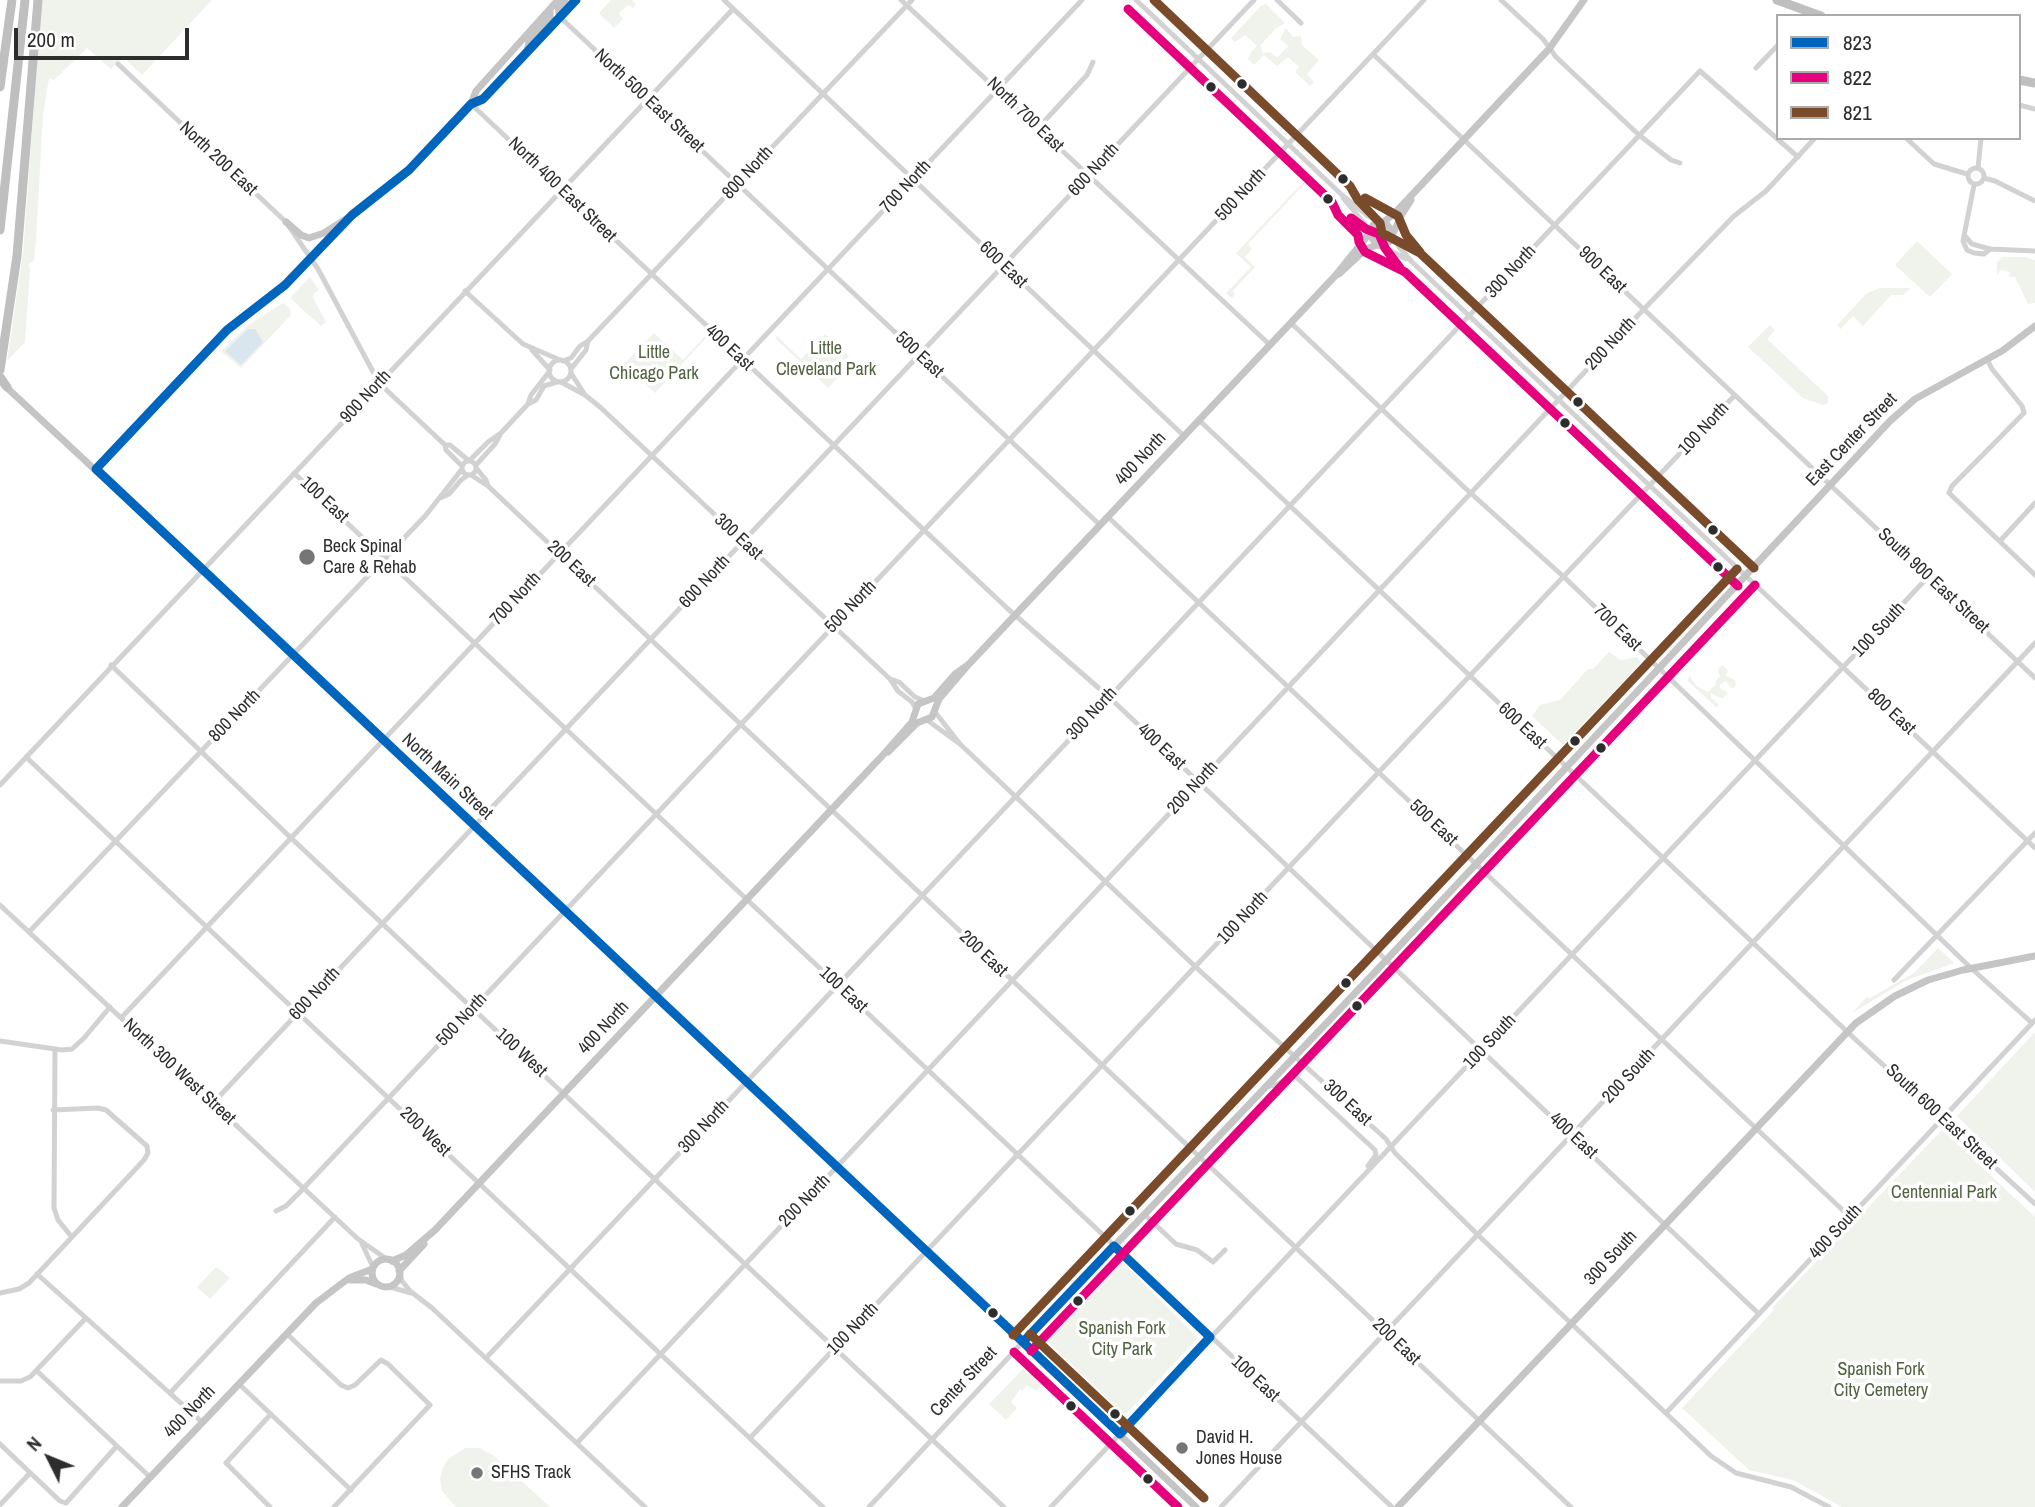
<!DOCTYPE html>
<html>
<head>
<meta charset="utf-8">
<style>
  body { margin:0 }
  #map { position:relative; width:2035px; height:1507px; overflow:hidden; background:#fff; font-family:"Archivo Narrow",sans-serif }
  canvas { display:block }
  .legend { position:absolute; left:1776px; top:14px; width:245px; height:126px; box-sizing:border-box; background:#fff; border:2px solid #ababab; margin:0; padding:9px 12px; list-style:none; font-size:21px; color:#2d2d2d }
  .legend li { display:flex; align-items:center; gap:14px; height:35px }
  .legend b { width:35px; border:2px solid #ababab }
  .north { position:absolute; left:14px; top:1423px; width:70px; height:70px; -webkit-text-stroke:5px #fff; paint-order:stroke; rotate:313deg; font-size:19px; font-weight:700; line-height:28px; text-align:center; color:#2d2d2d }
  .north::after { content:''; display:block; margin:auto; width:24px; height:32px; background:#2d2d2d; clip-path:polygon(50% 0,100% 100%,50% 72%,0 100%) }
  .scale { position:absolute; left:14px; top:28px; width:175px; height:32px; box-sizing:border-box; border:4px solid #2d2d2d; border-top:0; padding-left:9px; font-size:21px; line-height:24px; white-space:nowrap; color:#2d2d2d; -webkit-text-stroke:5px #fff; paint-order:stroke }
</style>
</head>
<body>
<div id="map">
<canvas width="2035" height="1507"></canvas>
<ul class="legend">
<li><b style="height:9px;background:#0065bd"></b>823</li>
<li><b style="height:9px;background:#e5007d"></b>822</li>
<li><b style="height:9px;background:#7a4b2a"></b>821</li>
</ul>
<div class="north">N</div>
<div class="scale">200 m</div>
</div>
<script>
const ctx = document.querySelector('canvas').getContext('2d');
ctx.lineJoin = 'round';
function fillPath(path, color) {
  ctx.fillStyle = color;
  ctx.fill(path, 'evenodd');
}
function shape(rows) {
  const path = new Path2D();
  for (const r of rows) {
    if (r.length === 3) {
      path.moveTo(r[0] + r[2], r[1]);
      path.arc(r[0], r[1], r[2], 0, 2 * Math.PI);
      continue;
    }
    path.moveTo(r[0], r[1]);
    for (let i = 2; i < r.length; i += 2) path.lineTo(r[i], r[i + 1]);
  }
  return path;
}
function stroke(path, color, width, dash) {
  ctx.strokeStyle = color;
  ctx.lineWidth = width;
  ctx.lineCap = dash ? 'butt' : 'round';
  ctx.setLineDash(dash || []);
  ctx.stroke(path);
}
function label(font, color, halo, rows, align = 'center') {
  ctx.font = font + ' "Archivo Narrow",sans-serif';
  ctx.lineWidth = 7;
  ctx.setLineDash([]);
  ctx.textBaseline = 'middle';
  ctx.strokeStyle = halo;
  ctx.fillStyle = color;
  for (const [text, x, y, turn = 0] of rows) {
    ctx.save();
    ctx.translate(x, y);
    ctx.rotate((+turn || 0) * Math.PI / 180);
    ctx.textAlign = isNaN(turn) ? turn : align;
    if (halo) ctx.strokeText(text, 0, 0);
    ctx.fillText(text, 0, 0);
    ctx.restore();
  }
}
fillPath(shape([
  [42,0,212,0,142,75,123,57,111,69,87,48,54,80,49,78,43,115,36,240,34,260,28,265,30,269,25,342,7,361,23,252],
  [611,0,632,0,636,4,633,8,628,5,621,11,619,14,623,19,614,28,599,13],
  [1266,4,1285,23,1275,29,1260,46,1263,53,1270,52,1277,58,1288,46,1280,39,1286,28,1293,37,1301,36,1302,45,1319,60,1307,74,1314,82,1310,86,1295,72,1299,67,1288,57,1277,66,1264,55,1254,65,1248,59,1251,52,1257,46,1245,35,1235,42,1231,38,1261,6],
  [1309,176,1311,177,1248,244,1252,249,1245,257,1255,267,1233,291,1235,294,1232,298,1226,293,1251,267,1236,253],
  [1917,241,1952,274,1930,297,1895,265],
  [2002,257,2025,257,2035,260,2035,303,2028,304,2015,277,2009,277,2010,272,2000,270,1997,275,1997,262],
  [310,277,319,290,314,293,313,297,326,322,321,326,290,298],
  [1880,288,1910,288,1903,295,1891,295,1863,326,1853,316,1841,329,1837,325,1867,293],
  [283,303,290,309,291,315,241,368,221,351,250,324],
  [1770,325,1775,330,1767,339,1828,396,1828,403,1823,405,1803,398,1748,347],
  [654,333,683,360,705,336,706,338,655,393,624,364],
  [825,334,849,356,847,359,851,363,828,388,775,338,777,336,801,359],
  [1609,652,1621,660,1637,657,1641,663,1563,745,1532,716,1540,705,1560,700,1588,669,1593,669],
  [1722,665,1728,670,1726,676,1735,680,1736,685,1732,689,1726,681,1720,684,1720,688,1728,693,1722,699,1711,693,1711,698,1719,704,1717,708,1688,681,1689,676,1697,686,1708,692,1716,684,1715,682,1720,676,1718,670],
  [1938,948,1954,963,1905,981,1852,1013,1867,997,1870,998,1914,973],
  [2035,1032,2035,1192,1957,1116],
  [1942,1130,2035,1217,2035,1507,1842,1507,1793,1480,1749,1470,1682,1408,1774,1310,1773,1307],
  [1122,1262,1198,1338,1125,1415,1047,1341],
  [215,1268,218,1268,230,1278,210,1299,197,1287],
  [1024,1368,1042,1385,1036,1391,1027,1385,1022,1391,1020,1389,1011,1402,1017,1408,1006,1420,989,1404],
  [465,1448,480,1448,494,1456,550,1507,456,1507,442,1491,440,1479,443,1467,448,1459]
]), '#eff3ec');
fillPath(shape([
  [248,329,255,329,263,342,241,365,225,351]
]), '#dae6ee');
stroke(shape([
  [724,0,1184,436],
  [901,0,1270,345],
  [1136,0,1342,195,1368,216,1381,222],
  [1277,0,1301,23],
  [1501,0,1543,39,1556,57,1639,135,1671,160,1680,163],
  [560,17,1100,525],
  [1374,55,2035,678],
  [118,64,286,222,318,269,379,383,445,445,446,450,462,466],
  [1756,68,1778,45],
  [471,104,1008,609,1109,697,1759,1314],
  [2019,105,2035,109],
  [1039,127,1087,75,1093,62],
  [1906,138,1934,164,1967,174],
  [1976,176,8],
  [1978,168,1981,138],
  [1984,178,1995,181,2035,201],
  [1974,185,1963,241,1967,250,1974,253,1984,254,1990,249],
  [1343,198,1370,230],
  [1393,235,1399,247,1412,262,2035,848],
  [1964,235,1972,244,1990,249,2035,251],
  [1382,246,1406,259],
  [465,291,523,344,560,360],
  [1291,323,1465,488,1564,577,1971,968,2032,1023],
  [532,350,550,370],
  [1987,359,1992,369,2022,406,2024,413,1952,486,1949,493,2035,575],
  [560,371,11],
  [563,361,571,358,580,346,588,341,912,0],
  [571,369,586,350,588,341],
  [571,373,585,395,600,407,890,679,898,691,912,702,916,709],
  [561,382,585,395],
  [528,404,531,395,549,372],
  [1199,420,1856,1040,2035,1204],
  [445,445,450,445,468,460],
  [470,460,488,442,501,433],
  [469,468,7],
  [476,465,495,444,501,433,528,404,536,400,544,386,557,382],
  [477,469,486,480,488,486],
  [294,473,1392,1507],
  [471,475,488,486,1571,1507],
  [440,498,449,494,461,480,468,475],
  [1108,517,1850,1217],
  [2000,541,2035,503],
  [111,665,290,837,1004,1507],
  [890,679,899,682,915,697,925,701],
  [935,712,960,744],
  [927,720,960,744,1200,971,1386,1139,1395,1153,1479,1236,1711,1456,1736,1473,1791,1487,1829,1507],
  [26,757,823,1507],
  [0,785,733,9],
  [0,905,358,1239,388,1260],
  [29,932,426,515,462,469],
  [1894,980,2035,833],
  [121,1018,1082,0],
  [0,1041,62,1050,72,1049,84,1038,110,1007],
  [55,1049,54,1208,58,1220,71,1236],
  [1266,1087,1278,1084,1294,1075,1375,1150,1376,1155,1368,1166],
  [212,1104,1254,0],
  [276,1211,286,1206,299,1193,1424,0],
  [1144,1214,1176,1244,1197,1250,1213,1262,1225,1250],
  [362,1244,373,1267],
  [37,1274,202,1422],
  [400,1274,402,1281,410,1291,432,1308,645,1507],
  [390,1287,411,1293],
  [0,1293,19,1289,29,1283,144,1160,148,1153,147,1146,106,1110,98,1108,53,1110],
  [287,1334,341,1385,348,1388,355,1385,381,1360,388,1364,430,1405,334,1507],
  [486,1358,1700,71,1798,157],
  [37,1371,150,1477],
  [0,1381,21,1381,30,1377,86,1318],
  [239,1384,351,1490],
  [171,1392,335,1217],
  [1666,1413,2035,1020],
  [750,1438,1734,396],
  [577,1443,1643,310,1734,216,1766,191,1815,138],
  [0,1444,60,1501,66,1503,116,1447],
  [0,1505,30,1473],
  [270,1507,226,1463,271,1414],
  [869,1507,1022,1343],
  [1051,1507,1928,577],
  [1221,1507,2035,643]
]), '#d2d2d2', 5);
stroke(shape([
  [560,17,558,8,565,0],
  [527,51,529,42,550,19,550,10],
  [471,104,476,91,558,0],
  [286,222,301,235,309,238,324,233,346,219],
  [1383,222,1393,215,1549,49,1584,0],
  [1369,234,1377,245,1382,246,1389,242,1402,214,1411,200],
  [1339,274,1366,249,1377,245],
  [4,385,384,739,1196,1507],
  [96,469,227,330,285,285,352,215,409,170,471,104,483,99,576,0],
  [888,752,917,723,932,717,939,699,969,664,1335,276,1369,234,1373,225,1381,222,1386,223,1393,233],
  [386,1273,14],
  [392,1261,406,1255,435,1230,882,756,912,722,918,704,934,698,955,674,969,664],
  [399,1271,424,1244],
  [350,1280,366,1280,376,1284],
  [1022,1343,1377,970,1890,421,1915,399,2002,351,2035,326],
  [122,1507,316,1303,349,1278,372,1269],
  [1398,1507,1856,1023,1895,996,1928,980,1963,970,2035,956]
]), '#c5c5c5', 7);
stroke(shape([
  [1777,0,1821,16],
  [2019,80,2035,83],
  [0,87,12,0],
  [0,230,25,0],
  [0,370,17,256,38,0],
  [0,377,7,387]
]), '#bfbfbf', 9);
stroke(shape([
  [96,469,1023,1342],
  [96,469,227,330,285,285,352,215,409,170,471,104,483,99,576,0],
  [1114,1246,1210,1337,1120,1434,1023,1342,1114,1246]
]), '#0065bd', 9);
stroke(shape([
  [1128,9,1332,202,1338,215,1358,235,1359,242,1365,252,1405,272,1738,586],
  [1351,218,1366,229,1379,234,1385,248,1400,268],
  [1031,1351,1755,585],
  [1014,1352,1178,1507]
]), '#e5007d', 9);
stroke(shape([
  [1154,0,1350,186,1358,200,1380,223,1382,233,1420,253,1754,568],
  [1365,198,1398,216,1406,235,1420,252],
  [1030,1334,1204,1498],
  [1013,1335,1737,569]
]), '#7a4b2a', 9);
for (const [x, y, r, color] of [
  [1242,84,6,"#2d2d2d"],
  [1211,87,6,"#2d2d2d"],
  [1343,179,6,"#2d2d2d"],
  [1328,199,6,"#2d2d2d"],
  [1578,402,6,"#2d2d2d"],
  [1565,423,6,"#2d2d2d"],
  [1713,530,6,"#2d2d2d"],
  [307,557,9,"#767676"],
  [1718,567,6,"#2d2d2d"],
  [1575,741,6,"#2d2d2d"],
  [1601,748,6,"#2d2d2d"],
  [1346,983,6,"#2d2d2d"],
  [1357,1006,6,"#2d2d2d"],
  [1130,1211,6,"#2d2d2d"],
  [1078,1301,6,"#2d2d2d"],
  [993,1313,6,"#2d2d2d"],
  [1071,1406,6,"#2d2d2d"],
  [1115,1414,6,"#2d2d2d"],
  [1182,1448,7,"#767676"],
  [477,1473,7,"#767676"],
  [1148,1479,6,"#2d2d2d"]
]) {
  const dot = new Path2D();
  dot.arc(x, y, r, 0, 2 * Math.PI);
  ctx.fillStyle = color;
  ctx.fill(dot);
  stroke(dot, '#fff', 2.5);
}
label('18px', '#2d2d2d', '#fff', [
  ["North 500 East Street",649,101,43],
  ["North 700 East",1025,115,44],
  ["North 200 East",218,159,43],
  ["600 North",1094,170,-47],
  ["800 North",748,173,-47],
  ["700 North",906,187,-47],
  ["North 400 East Street",562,190,44],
  ["500 North",1241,195,-47],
  ["600 East",1003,265,44],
  ["900 East",1602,270,44],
  ["300 North",1511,272,-47],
  ["200 North",1611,344,-47],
  ["400 East",729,348,43],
  ["500 East",919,355,43],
  ["900 North",366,397,-47],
  ["100 North",1704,429,-47],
  ["East Center Street",1852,440,-46],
  ["400 North",1141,459,-47],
  ["100 East",324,500,43],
  ["300 East",738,537,43],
  ["200 East",571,564,43],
  ["South 900 East Street",1933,581,43],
  ["600 North",705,582,-47],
  ["700 North",516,599,-47],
  ["500 North",851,607,-46],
  ["700 East",1617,628,44],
  ["100 South",1879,630,-47],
  ["800 East",1891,712,43],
  ["300 North",1092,714,-47],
  ["800 North",235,716,-46],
  ["600 East",1522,726,43],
  ["400 East",1161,747,43],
  ["North Main Street",447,777,43],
  ["200 North",1193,788,-47],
  ["500 East",1433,823,43],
  ["100 North",1243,918,-47],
  ["200 East",983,954,43],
  ["100 East",843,990,43],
  ["600 North",315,994,-47],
  ["500 North",462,1020,-47],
  ["400 North",604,1028,-47],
  ["100 South",1490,1042,-47],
  ["100 West",521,1053,43],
  ["North 300 West Street",179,1072,43],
  ["200 South",1629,1076,-47],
  ["300 East",1347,1103,43],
  ["South 600 East Street",1941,1117,43],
  ["300 North",704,1127,-47],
  ["200 West",425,1132,44],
  ["400 East",1573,1136,43],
  ["200 North",805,1201,-46],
  ["400 South",1836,1232,-47],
  ["300 South",1611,1258,-47],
  ["100 North",853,1329,-46],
  ["200 East",1396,1342,44],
  ["100 East",1255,1379,43],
  ["Center Street",964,1382,-47],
  ["400 North",190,1412,-46]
]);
label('18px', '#4f633f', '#fff', [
  ["Little",826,349],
  ["Cleveland Park",826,370],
  ["Little",654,353],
  ["Chicago Park",654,374],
  ["Centennial Park",1944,1193],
  ["Spanish Fork",1122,1329],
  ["City Park",1122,1350],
  ["Spanish Fork",1881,1370],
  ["City Cemetery",1881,1391]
]);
label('18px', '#2d2d2d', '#fff', [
  ["Beck Spinal",323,547],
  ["Care & Rehab",323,568],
  ["David H.",1196,1438],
  ["Jones House",1196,1459],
  ["SFHS Track",491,1473]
], 'left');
</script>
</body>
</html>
